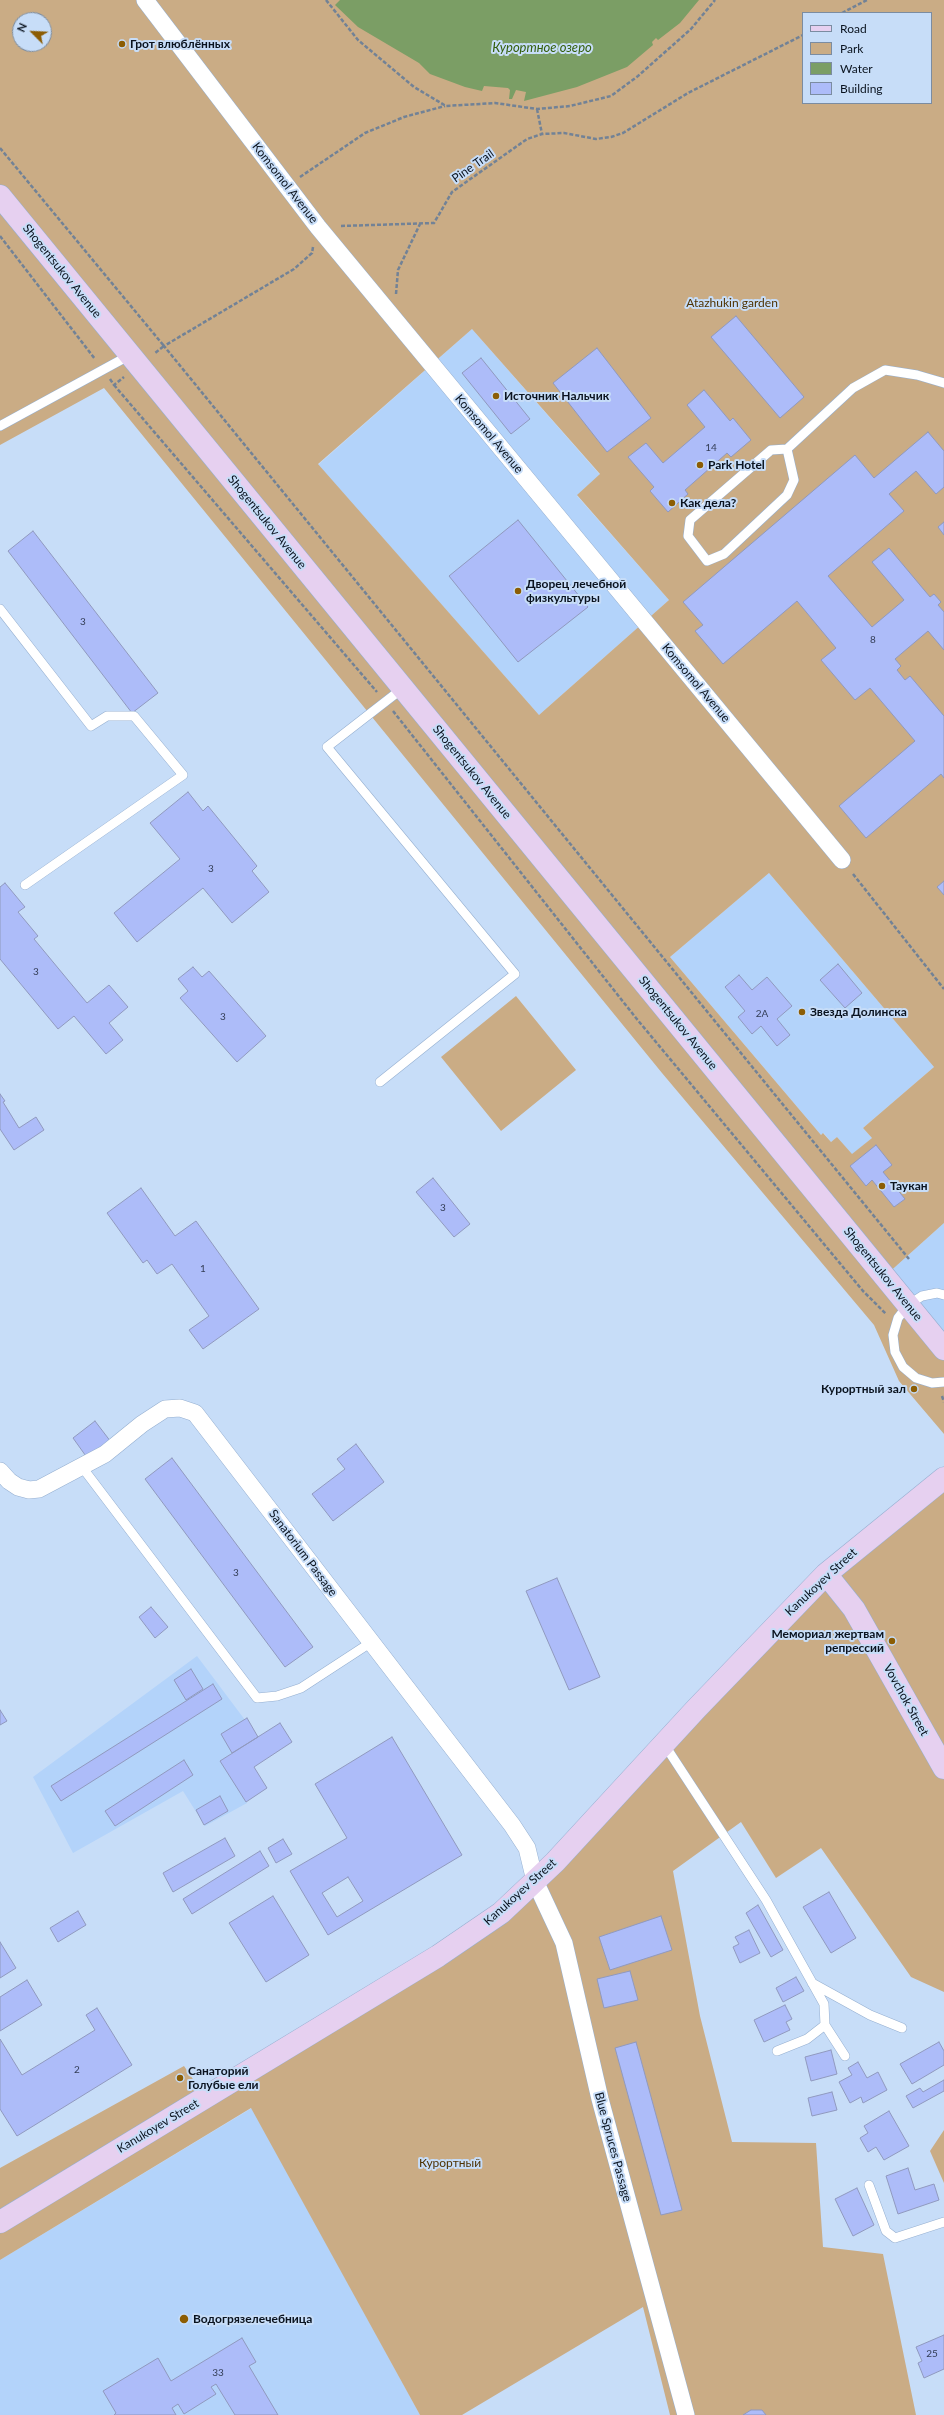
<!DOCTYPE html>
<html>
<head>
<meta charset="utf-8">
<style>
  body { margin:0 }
  #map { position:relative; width:944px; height:2415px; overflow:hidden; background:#c7ddf8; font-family:Lato,sans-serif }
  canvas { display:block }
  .legend { position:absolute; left:802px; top:12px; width:130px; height:92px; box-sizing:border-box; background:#c7ddf8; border:1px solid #7b8ca1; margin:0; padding:5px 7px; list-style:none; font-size:12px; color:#0a131f }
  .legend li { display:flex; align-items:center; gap:8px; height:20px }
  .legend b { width:20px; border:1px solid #7b8ca1 }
  .north { position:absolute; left:12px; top:12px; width:40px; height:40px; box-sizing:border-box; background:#c7ddf8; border:1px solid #7b8ca1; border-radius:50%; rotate:294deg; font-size:11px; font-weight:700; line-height:16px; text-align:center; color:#0a131f }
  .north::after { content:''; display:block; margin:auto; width:14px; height:18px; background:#8c5d04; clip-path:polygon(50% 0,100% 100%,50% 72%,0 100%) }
</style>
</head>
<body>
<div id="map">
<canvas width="944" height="2415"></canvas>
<ul class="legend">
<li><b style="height:5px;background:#e6d0f0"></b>Road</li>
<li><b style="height:11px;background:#caac85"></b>Park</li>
<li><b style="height:11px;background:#7b9e65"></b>Water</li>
<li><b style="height:11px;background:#adbcf9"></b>Building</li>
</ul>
<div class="north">N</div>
</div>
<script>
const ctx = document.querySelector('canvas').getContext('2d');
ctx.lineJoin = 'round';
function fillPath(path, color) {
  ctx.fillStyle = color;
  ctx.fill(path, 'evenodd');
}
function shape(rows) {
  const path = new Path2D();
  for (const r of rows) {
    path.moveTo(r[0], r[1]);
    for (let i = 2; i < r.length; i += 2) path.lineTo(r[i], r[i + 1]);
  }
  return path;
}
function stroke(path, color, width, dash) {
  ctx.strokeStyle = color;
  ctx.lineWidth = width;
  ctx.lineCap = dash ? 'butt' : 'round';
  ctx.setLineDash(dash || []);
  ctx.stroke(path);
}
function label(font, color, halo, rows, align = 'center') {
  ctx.font = font + ' Lato,sans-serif';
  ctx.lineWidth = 4;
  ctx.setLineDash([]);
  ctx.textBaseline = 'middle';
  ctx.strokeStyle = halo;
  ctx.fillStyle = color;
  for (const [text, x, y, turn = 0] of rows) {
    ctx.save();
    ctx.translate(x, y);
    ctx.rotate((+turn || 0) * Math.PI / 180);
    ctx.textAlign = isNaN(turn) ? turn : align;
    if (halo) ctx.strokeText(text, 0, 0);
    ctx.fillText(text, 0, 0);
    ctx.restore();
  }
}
fillPath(shape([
  [472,329,600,475,577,496,669,600,539,715,318,465],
  [769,873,934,1067,863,1128,872,1138,852,1155,837,1137,831,1142,824,1133,821,1135,670,957],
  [944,1223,944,1349,885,1276],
  [197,1656,257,1736,222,1760,247,1803,205,1826,183,1791,73,1853,33,1777],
  [252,2108,420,2415,0,2415,0,2260]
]), '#b3d3fa');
fillPath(shape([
  [0,0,944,0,944,1223,885,1276,944,1349,944,1434,899,1381,874,1325,662,1073,104,388,0,445],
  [803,13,931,13,931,103,803,103],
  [20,20,44,20,44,44,20,44],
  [472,329,600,474,577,495,669,600,539,715,318,464],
  [769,873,934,1067,863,1128,872,1138,852,1154,837,1137,831,1142,823,1133,821,1135,670,957],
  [516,996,576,1070,501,1131,441,1057],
  [944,1478,944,1992,911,1977,821,1848,776,1878,741,1822,673,1871,700,2016,732,2142,816,2143,823,2247,883,2254,916,2415,670,2415,643,2307,462,2415,420,2415,251,2108,0,2260,0,2168,184,2066,205,2097,470,1935,696,1709],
  [944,2130,944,2183,930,2151]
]), '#caac85');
fillPath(shape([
  [340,0,699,0,680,23,658,40,656,38,652,42,653,45,627,67,577,87,524,101,526,92,516,90,512,99,509,99,510,90,508,88,484,86,482,91,465,87,430,74,419,63,358,27,335,5]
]), '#7b9e65');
const building = shape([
  [736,316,804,397,780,418,711,337,736,316],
  [597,348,651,418,607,452,553,383,597,348],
  [481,358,530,419,511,434,462,373,481,358],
  [704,390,730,421,733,418,751,440,731,457,727,453,685,490,688,494,668,512,650,491,654,487,628,457,646,443,663,463,705,427,687,405,704,390],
  [928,432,944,451,944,487,936,494,916,471,889,494,904,511,828,576,872,627,904,600,872,562,889,548,930,597,934,594,941,602,938,605,944,612,944,650,928,631,895,659,901,666,897,670,905,680,910,676,944,716,944,778,941,774,866,838,839,806,915,741,870,688,855,700,821,660,836,648,797,601,723,664,695,631,703,625,683,602,855,455,874,478,928,432],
  [518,520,588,607,518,662,449,576,518,520],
  [944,522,944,535,938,527,944,522],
  [33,531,158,693,132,713,8,551,33,531],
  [188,792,203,811,208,806,257,866,252,871,269,892,232,923,203,888,137,942,114,913,180,859,150,823,188,792],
  [944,881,944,895,937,887,944,881],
  [5,883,25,907,18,912,38,936,34,939,87,1003,109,985,128,1007,109,1023,123,1040,106,1054,74,1016,58,1029,0,959,0,887,5,883],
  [838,964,862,993,845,1008,820,980,838,964],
  [193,967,202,977,209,971,266,1036,237,1062,180,998,188,991,178,979,193,967],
  [739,975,752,990,767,977,792,1006,777,1019,790,1035,777,1046,761,1026,752,1034,738,1017,745,1011,725,987,739,975],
  [0,1094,5,1101,3,1102,19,1128,36,1117,44,1130,14,1150,0,1129,0,1094],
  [876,1145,892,1165,883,1172,905,1199,894,1207,872,1180,866,1186,850,1166,876,1145],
  [433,1178,470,1224,454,1237,416,1192,433,1178],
  [141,1188,175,1236,196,1221,259,1309,203,1349,189,1330,209,1316,172,1264,157,1274,147,1260,143,1263,107,1213,141,1188],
  [95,1421,111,1442,88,1459,73,1438,95,1421],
  [356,1444,384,1482,333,1521,312,1494,345,1469,337,1459,356,1444],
  [172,1458,313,1647,285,1667,145,1479,172,1458],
  [557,1578,600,1677,569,1690,526,1591,557,1578],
  [151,1607,168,1627,155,1638,139,1617,151,1607],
  [191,1669,203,1689,186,1700,174,1680,191,1669],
  [213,1684,222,1699,61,1801,51,1786,213,1684],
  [0,1710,7,1721,0,1725,0,1710],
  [247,1718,258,1737,232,1753,221,1734,247,1718],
  [280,1723,292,1742,254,1767,267,1788,246,1802,220,1761,280,1723],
  [392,1737,462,1855,328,1935,290,1871,347,1838,315,1784,392,1737],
  [348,1877,363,1901,337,1917,322,1893,348,1877],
  [184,1760,193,1775,115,1826,105,1811,184,1760],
  [220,1796,228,1811,204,1825,196,1810,220,1796],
  [225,1838,235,1856,173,1892,163,1873,225,1838],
  [283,1839,292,1854,276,1863,268,1848,283,1839],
  [260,1851,269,1866,192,1914,183,1899,260,1851],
  [829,1892,856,1938,831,1953,803,1907,829,1892],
  [273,1896,309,1955,266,1982,229,1923,273,1896],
  [758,1905,783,1950,771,1957,746,1913,758,1905],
  [78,1911,86,1925,58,1942,50,1928,78,1911],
  [661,1916,672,1950,610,1970,599,1937,661,1916],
  [749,1930,760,1953,740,1963,733,1947,739,1944,735,1937,749,1930],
  [0,1942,16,1968,0,1978,0,1942],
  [630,1971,638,2000,604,2008,597,1979,630,1971],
  [796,1977,804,1991,783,2002,776,1988,796,1977],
  [27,1980,42,2005,0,2031,0,1997,27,1980],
  [785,2005,792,2019,786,2022,790,2030,764,2042,754,2020,785,2005],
  [97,2008,132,2065,17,2136,0,2109,0,2039,22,2075,95,2030,86,2015,97,2008],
  [636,2042,682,2210,661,2215,615,2048,636,2042],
  [939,2042,944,2051,944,2065,912,2084,900,2064,939,2042],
  [831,2050,837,2074,811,2081,805,2057,831,2050],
  [858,2062,867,2078,878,2072,887,2090,863,2103,861,2097,850,2103,839,2082,852,2075,848,2068,858,2062],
  [944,2080,944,2091,913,2108,906,2096,920,2088,923,2092,944,2080],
  [832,2092,837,2110,812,2116,808,2098,832,2092],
  [889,2111,909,2146,884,2160,876,2147,868,2152,860,2138,868,2133,864,2126,889,2111],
  [908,2168,915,2190,934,2184,939,2200,898,2214,886,2176,908,2168],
  [857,2188,874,2225,853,2236,835,2199,857,2188],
  [944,2335,944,2369,924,2378,918,2363,922,2361,916,2347,944,2335],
  [242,2338,256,2362,249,2366,278,2415,235,2415,216,2384,211,2387,216,2394,184,2414,178,2404,172,2408,176,2415,114,2415,116,2413,103,2391,158,2358,171,2381,242,2338],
  [751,2410,762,2410,766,2415,743,2415,751,2410]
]);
fillPath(building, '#adbcf9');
stroke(building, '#9099be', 1);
const lane = shape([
  [0,426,130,355],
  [787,449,794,480,787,495,724,554,707,561,688,536,690,520,771,450,787,449,853,388,885,370,917,375,944,383],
  [0,609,91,726,107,716,134,716,183,775,25,885],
  [380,1082,515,974,327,747,403,688],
  [944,1295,937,1293,922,1296,908,1305,898,1318,893,1335,895,1352,903,1367,916,1378,932,1383,944,1382],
  [82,1467,257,1698,277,1696,301,1688,370,1643],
  [664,1744,766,1900,824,2004,825,2025,845,2056],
  [812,1983,870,2015,902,2028],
  [777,2051,807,2039,825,2025],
  [869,2185,886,2231,895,2238,944,2222]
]);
const street = shape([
  [145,0,318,227,842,860],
  [0,1471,9,1481,18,1487,29,1490,39,1489,105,1454,142,1424,165,1409,180,1408,195,1413,512,1825,527,1848,535,1881,564,1943,600,2099,686,2415]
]);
const secondary = shape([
  [0,196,944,1349],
  [826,1574,854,1609,944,1768],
  [0,2222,438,1956,501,1913,555,1862,696,1709,826,1574,944,1478]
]);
stroke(lane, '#95afd0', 10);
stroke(street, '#95afd0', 18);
stroke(secondary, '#95afd0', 23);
stroke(shape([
  [326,0,358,40,414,87,446,106,495,103,537,109,570,106,611,96,638,76,691,29,715,0],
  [842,13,867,0],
  [537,109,542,134],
  [0,148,164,346,155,353],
  [300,177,365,133,404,117,445,106],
  [341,226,434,223,452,192,527,139,542,134,564,133,596,139,611,137,623,133,688,93,803,35],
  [0,236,95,359],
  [313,247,312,253,294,269,164,346,909,1259],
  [396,294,398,270,420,224],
  [110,379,114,385,124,377],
  [114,385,377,692],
  [393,711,636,1018,863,1291,886,1314],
  [853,874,944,989],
  [942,1396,944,1402]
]), '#728296', 2.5, [4, 2]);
stroke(lane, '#fff', 9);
stroke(street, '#fff', 17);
stroke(secondary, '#e6d0f0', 22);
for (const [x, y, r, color] of [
  [122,44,4,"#8c5d04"],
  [496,396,4,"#8c5d04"],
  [700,465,4,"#8c5d04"],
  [672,503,4,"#8c5d04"],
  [518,591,4,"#8c5d04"],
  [802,1012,4,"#8c5d04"],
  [882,1186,4,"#8c5d04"],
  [914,1389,4,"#8c5d04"],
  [892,1641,4,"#8c5d04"],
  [180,2078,4,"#8c5d04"],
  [184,2319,5,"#8c5d04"]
]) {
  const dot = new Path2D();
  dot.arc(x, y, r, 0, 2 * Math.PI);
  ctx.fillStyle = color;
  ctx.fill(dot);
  stroke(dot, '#c7ddf8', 1.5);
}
label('10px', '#333d56', null, [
  ["14",711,448],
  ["3",83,622],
  ["8",873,640],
  ["3",211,869],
  ["3",36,972],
  ["2А",762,1014],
  ["3",223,1017],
  ["3",443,1208],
  ["1",203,1269],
  ["3",236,1573],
  ["2",77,2070],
  ["25",932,2354],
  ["33",218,2373]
]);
label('bold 12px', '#0a131f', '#c7ddf8', [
  ["Грот влюблённых",130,44],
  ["Источник Нальчик",504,396],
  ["Park Hotel",708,465],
  ["Как дела?",680,503],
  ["Дворец лечебной",526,584],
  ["физкультуры",526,598],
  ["Звезда Долинска",810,1012],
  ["Таукан",890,1186],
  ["Курортный зал",906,1389,"right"],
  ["Мемориал жертвам",884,1634,"right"],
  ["репрессий",884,1648,"right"],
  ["Санаторий",188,2071],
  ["Голубые ели",188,2085],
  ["Водогрязелечебница",193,2319]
], 'left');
label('12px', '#0a131f', '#c7ddf8', [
  ["Pine Trail",473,166,-35],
  ["Komsomol Avenue",285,183,52],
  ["Shogentsukov Avenue",62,271,51],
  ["Komsomol Avenue",489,434,50],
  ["Shogentsukov Avenue",267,522,51],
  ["Komsomol Avenue",696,683,50],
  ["Shogentsukov Avenue",472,772,51],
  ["Shogentsukov Avenue",678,1023,51],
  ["Shogentsukov Avenue",883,1274,51],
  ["Sanatorium Passage",303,1553,53],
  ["Kanukoyev Street",821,1582,-43],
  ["Vovchok Street",906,1700,61],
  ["Kanukoyev Street",520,1892,-42],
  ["Kanukoyev Street",158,2126,-31],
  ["Blue Spruces Passage",613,2147,75]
]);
label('12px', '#4f3303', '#c7ddf8', [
  ["Atazhukin garden",732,303],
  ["Курортный",450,2163]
]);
label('italic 13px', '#345f0c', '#c7ddf8', [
  ["Курортное озеро",542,48]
]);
</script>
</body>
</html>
